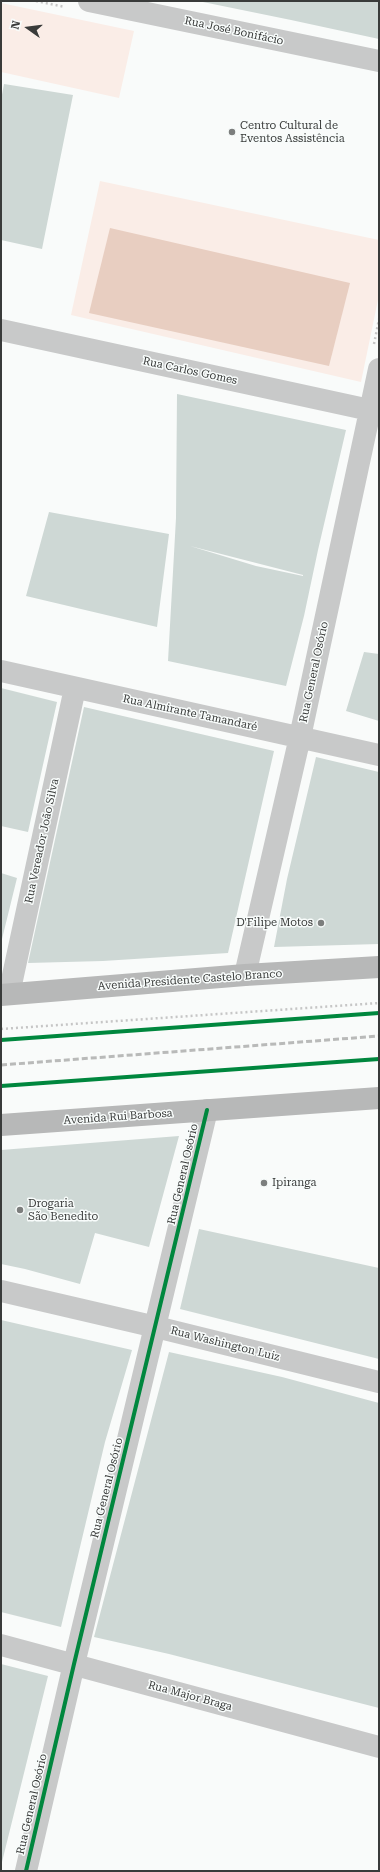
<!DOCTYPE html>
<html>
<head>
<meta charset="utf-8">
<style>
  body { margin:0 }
  #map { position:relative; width:380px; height:1872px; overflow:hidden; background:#f9fbfa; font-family:"Roboto Serif",serif }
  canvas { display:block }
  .frame { position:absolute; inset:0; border:2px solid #393b3a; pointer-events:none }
  .north { position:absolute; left:8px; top:8px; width:40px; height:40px; -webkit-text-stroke:3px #f8fcfb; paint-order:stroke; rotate:284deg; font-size:11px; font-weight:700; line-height:16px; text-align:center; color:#393b3a }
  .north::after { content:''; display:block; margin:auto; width:14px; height:18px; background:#393b3a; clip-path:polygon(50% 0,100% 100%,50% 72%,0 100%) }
</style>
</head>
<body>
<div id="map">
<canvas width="380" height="1872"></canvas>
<div class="frame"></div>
<div class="north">N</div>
</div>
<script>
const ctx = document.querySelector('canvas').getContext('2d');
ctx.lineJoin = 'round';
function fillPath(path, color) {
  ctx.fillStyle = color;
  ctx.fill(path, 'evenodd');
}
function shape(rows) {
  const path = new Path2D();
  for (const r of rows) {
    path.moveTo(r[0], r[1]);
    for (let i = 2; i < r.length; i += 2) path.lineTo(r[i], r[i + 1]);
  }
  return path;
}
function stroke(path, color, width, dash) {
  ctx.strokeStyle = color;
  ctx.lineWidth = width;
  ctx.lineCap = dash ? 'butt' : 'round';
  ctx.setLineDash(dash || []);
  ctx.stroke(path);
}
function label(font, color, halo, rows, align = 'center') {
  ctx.font = font + ' "Roboto Serif",serif';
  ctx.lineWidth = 3;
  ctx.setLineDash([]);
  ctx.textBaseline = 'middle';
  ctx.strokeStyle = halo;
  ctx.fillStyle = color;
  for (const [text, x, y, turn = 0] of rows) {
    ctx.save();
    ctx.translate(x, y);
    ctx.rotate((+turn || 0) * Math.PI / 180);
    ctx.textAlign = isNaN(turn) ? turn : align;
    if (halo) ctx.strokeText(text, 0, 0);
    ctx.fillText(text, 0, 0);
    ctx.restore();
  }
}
fillPath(shape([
  [1,3,134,31,119,98,1,72],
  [100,181,379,240,379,295,361,382,71,315]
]), '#faede7');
fillPath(shape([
  [110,228,350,283,329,366,89,313]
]), '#e8cec1');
fillPath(shape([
  [198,1,379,1,379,39,291,20],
  [4,84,73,95,42,249,1,240,1,100],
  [177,394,346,430,318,550,304,616,286,686,168,661,176,518],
  [190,546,303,575,303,576,256,566],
  [49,512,169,534,157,627,26,596],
  [364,652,379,654,379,721,346,711],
  [1,688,57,702,28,832,1,826],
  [84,707,274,751,228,953,103,961,28,963],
  [316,757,379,772,379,944,274,947,287,879],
  [1,873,17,878,2,939,1,939],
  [179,1136,149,1247,95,1233,80,1284,25,1269,1,1264,1,1150],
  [199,1229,379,1268,379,1359,180,1309],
  [1,1320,132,1350,105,1442,61,1627,1,1612],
  [169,1352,282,1377,379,1403,379,1708,169,1654,94,1637],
  [1,1664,48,1676,2,1862,1,1862]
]), '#ced8d5');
stroke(shape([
  [36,1,65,7],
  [374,344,379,319],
  [1,1029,379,1003]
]), '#c6c6c6', 2.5, [2, 3]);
stroke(shape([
  [89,1,379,61],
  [1,330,379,412],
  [1,671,379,755],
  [245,975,300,737,379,369],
  [9,994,75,688],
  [1,1291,156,1327,379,1382],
  [1,1645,379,1747],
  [26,1871,74,1664,207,1110]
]), '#c8c9c9', 22);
stroke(shape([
  [1,995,245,975,379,967],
  [1,1125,379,1098]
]), '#b7b8b8', 22);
stroke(shape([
  [1,1065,379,1036]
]), '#b9bab9', 3, [6, 3]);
stroke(shape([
  [1,1040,379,1013],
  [1,1086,379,1059],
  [26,1871,74,1664,207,1110]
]), '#00873e', 4);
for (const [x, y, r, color] of [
  [232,132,4,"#7c7e7d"],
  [321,923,4,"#7c7e7d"],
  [264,1183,4,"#7c7e7d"],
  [20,1210,4,"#7c7e7d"]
]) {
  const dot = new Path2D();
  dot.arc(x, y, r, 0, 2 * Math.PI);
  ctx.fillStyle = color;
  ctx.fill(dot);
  stroke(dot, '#f8fcfb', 1.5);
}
label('11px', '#393b3a', '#f8fcfb', [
  ["Rua José Bonifácio",234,31,12],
  ["Rua Carlos Gomes",190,371,12],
  ["Rua General Osório",314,672,-78],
  ["Rua Almirante Tamandaré",190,713,12],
  ["Rua Vereador João Silva",42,841,-78],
  ["Avenida Presidente Castelo Branco",190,980,-4],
  ["Avenida Rui Barbosa",118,1117,-4],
  ["Rua General Osório",183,1174,-77],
  ["Rua Washington Luiz",225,1344,14],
  ["Rua General Osório",107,1488,-76],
  ["Rua Major Braga",190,1696,15],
  ["Rua General Osório",32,1804,-77]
]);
label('11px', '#393b3a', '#f8fcfb', [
  ["Centro Cultural de",240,126],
  ["Eventos Assistência",240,139],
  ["D'Filipe Motos",313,923,"right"],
  ["Ipiranga",272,1183],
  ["Drogaria",28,1204],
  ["São Benedito",28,1217]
], 'left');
</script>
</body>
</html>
